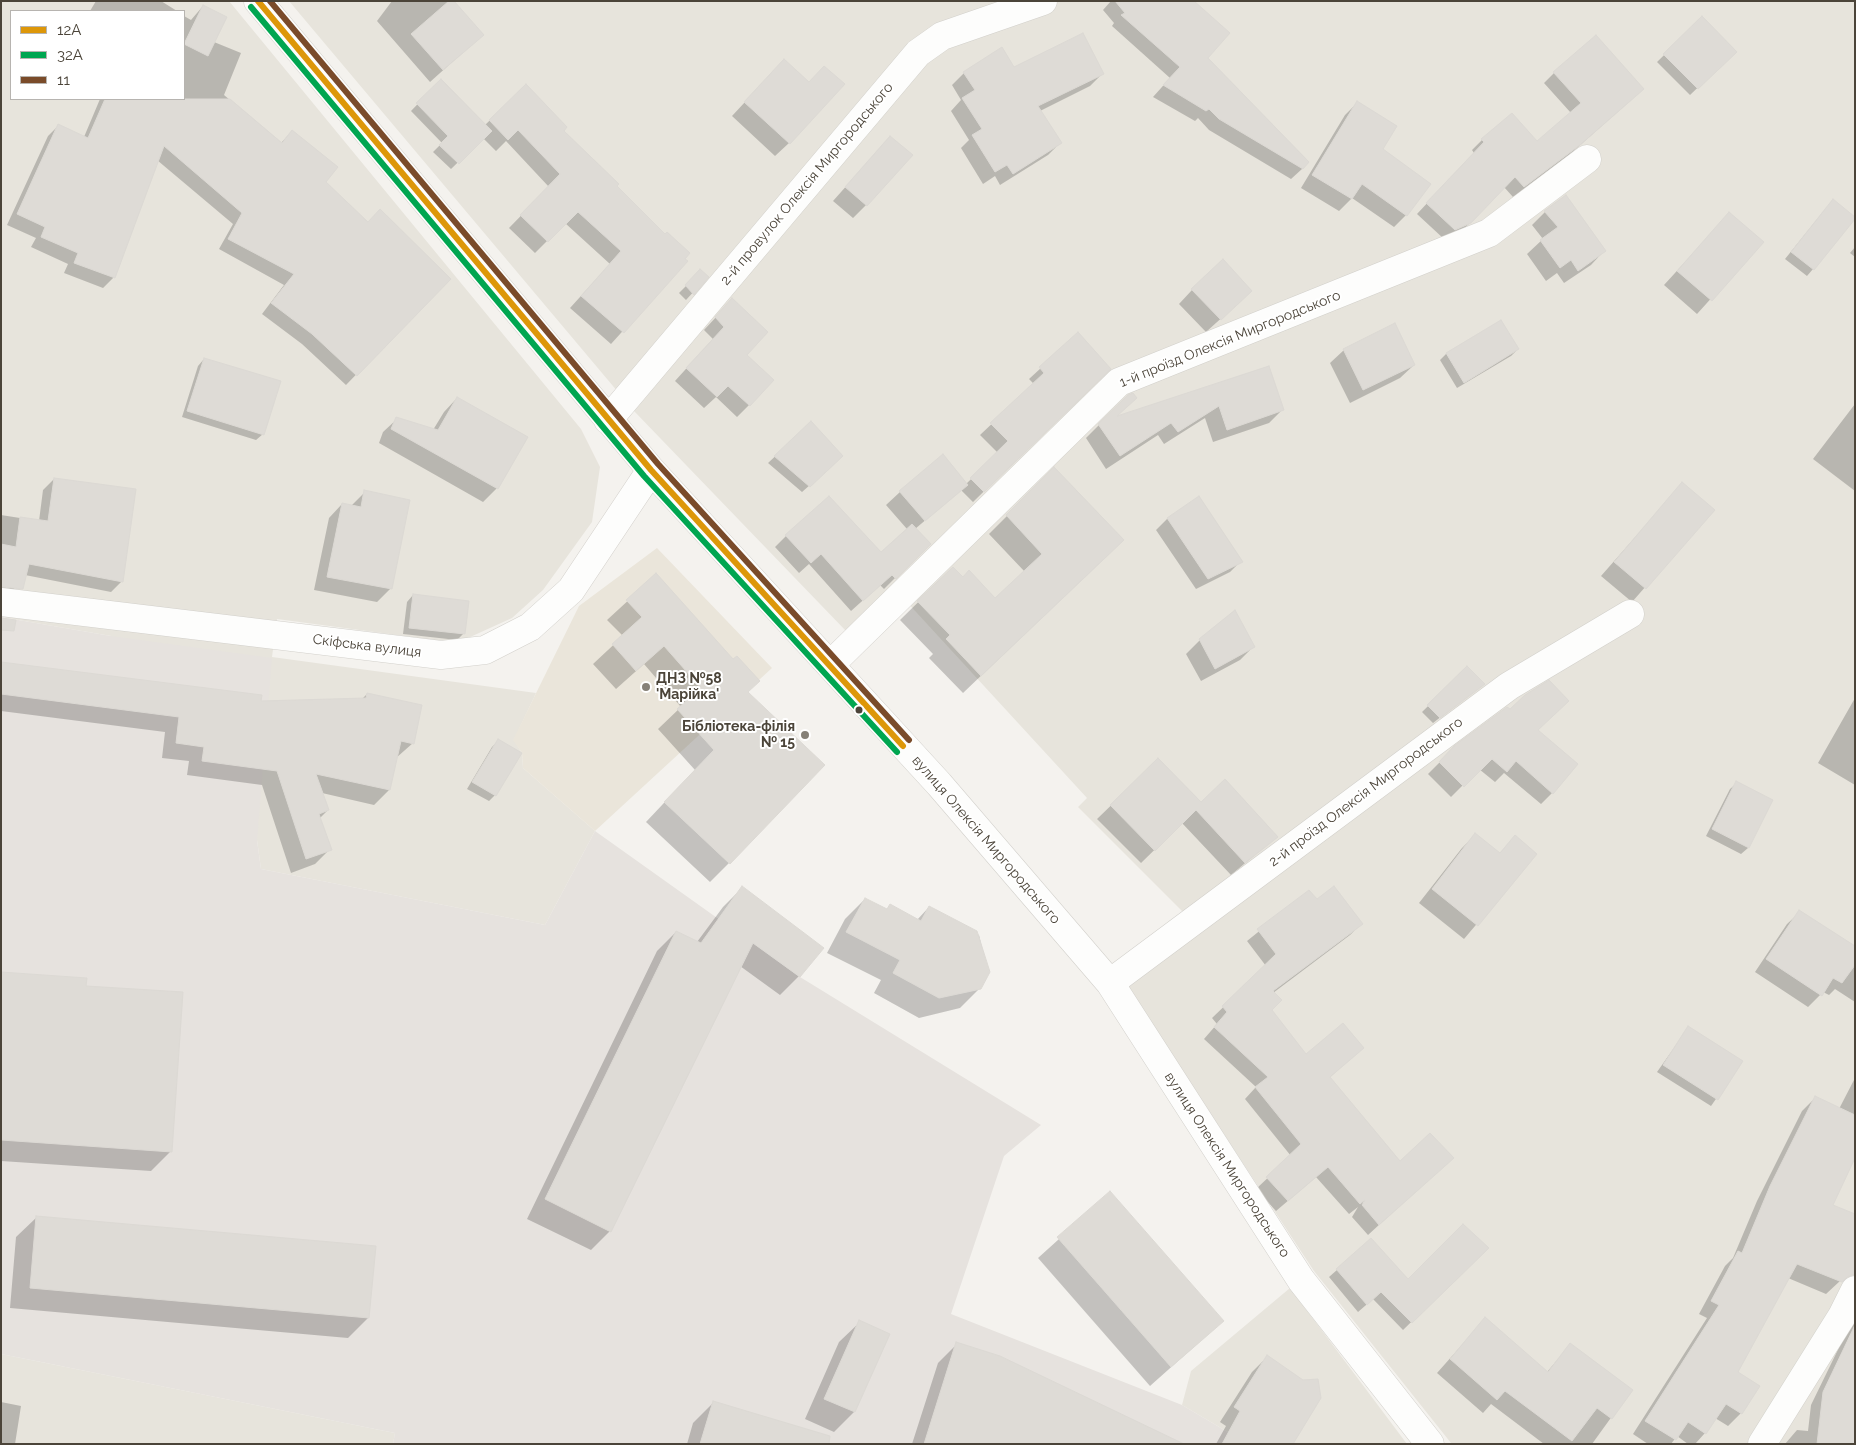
<!DOCTYPE html>
<html>
<head>
<meta charset="utf-8">
<style>
  body { margin:0 }
  #map { position:relative; width:1856px; height:1445px; overflow:hidden; background:#f4f2ee; font-family:Raleway,sans-serif }
  canvas { display:block }
  .frame { position:absolute; inset:0; border:2px solid #4b4439; pointer-events:none }
  .legend { position:absolute; left:10px; top:10px; width:175px; height:90px; box-sizing:border-box; background:#fff; border:1px solid #b7b4b0; margin:0; padding:6px 9px; list-style:none; font-size:15px; color:#4b4439 }
  .legend li { display:flex; align-items:center; gap:10px; height:25px }
  .legend b { width:25px; border:1px solid #b7b4b0 }
</style>
</head>
<body>
<div id="map">
<canvas width="1856" height="1445"></canvas>
<div class="frame"></div>
<ul class="legend">
<li><b style="height:6px;background:#dd9709"></b>12А</li>
<li><b style="height:6px;background:#00a651"></b>32А</li>
<li><b style="height:6px;background:#7a4b2a"></b>11</li>
</ul>
</div>
<script>
const ctx = document.querySelector('canvas').getContext('2d');
ctx.lineJoin = 'round';
function fillPath(path, color) {
  ctx.fillStyle = color;
  ctx.fill(path, 'evenodd');
}
function shape(rows) {
  const path = new Path2D();
  for (const r of rows) {
    path.moveTo(r[0], r[1]);
    for (let i = 2; i < r.length; i += 2) path.lineTo(r[i], r[i + 1]);
  }
  return path;
}
function stroke(path, color, width, dash) {
  ctx.strokeStyle = color;
  ctx.lineWidth = width;
  ctx.lineCap = dash ? 'butt' : 'round';
  ctx.setLineDash(dash || []);
  ctx.stroke(path);
}
function label(font, color, halo, rows, align = 'center') {
  ctx.font = font + ' Raleway,sans-serif';
  ctx.lineWidth = 4;
  ctx.setLineDash([]);
  ctx.textBaseline = 'middle';
  ctx.strokeStyle = halo;
  ctx.fillStyle = color;
  for (const [text, x, y, turn = 0] of rows) {
    ctx.save();
    ctx.translate(x, y);
    ctx.rotate((+turn || 0) * Math.PI / 180);
    ctx.textAlign = isNaN(turn) ? turn : align;
    if (halo) ctx.strokeText(text, 0, 0);
    ctx.fillText(text, 0, 0);
    ctx.restore();
  }
}
fillPath(shape([
  [1,1,229,1,581,429,600,467,592,522,543,590,512,618,457,643,277,619,272,657,536,693,514,740,522,753,523,768,595,831,545,925,261,869,257,840,111,636,1,617],
  [11,11,184,11,184,99,11,99],
  [289,1,1855,1,1855,1444,1451,1443,1314,1271,1113,966,1183,912,1078,807,1087,798,893,587,846,631,634,411],
  [1290,1288,1407,1444,1248,1444,1182,1405,1191,1371],
  [1,1354,395,1433,393,1444,1,1444]
]), '#e7e4dc');
fillPath(shape([
  [1,617,111,636,272,658,257,840,261,869,545,925,595,831,800,977,1041,1125,1004,1156,951,1314,1182,1405,1248,1444,393,1444,395,1433,1,1354]
]), '#e6e2de');
fillPath(shape([
  [657,548,772,668,595,831,523,768,522,753,513,740,579,606]
]), '#eae5da');
fillPath(shape([
  [96,1,161,1,177,11,90,11],
  [392,1,452,1,469,47,430,82,377,21],
  [1111,1,1192,1,1206,58,1307,162,1302,169,1291,179,1209,130,1198,118,1195,121,1153,97,1170,78,1112,26,1114,23,1103,10],
  [203,6,214,42,241,53,224,95,281,143,292,131,324,182,368,223,449,279,346,385,302,344,262,314,284,285,219,249,233,224,157,160,114,277,103,288,64,273,68,264,31,247,36,238,7,225,48,136,58,126,84,137,100,99,184,99,184,16,191,20],
  [1702,18,1735,52,1690,95,1657,62],
  [1014,69,1102,74,1090,86,1040,111,1060,143,1048,155,1000,185,995,176,983,184,961,148,969,140,951,111,961,100,952,85,964,73],
  [1554,73,1632,99,1569,155,1513,197,1504,187,1460,233,1444,239,1417,214,1474,153,1472,150,1482,140,1537,143,1571,113,1544,83],
  [771,74,789,143,775,156,732,116],
  [441,80,485,125,526,86,562,131,686,261,611,344,570,308,610,264,565,223,535,253,509,228,549,187,506,141,496,151,483,138,451,169,433,152,442,143,411,111],
  [1357,103,1381,150,1406,215,1394,227,1352,198,1339,211,1301,188,1345,115],
  [890,137,866,205,853,218,833,201],
  [1827,207,1813,269,1807,276,1785,259],
  [1545,212,1604,251,1591,265,1564,283,1557,273,1546,281,1527,254,1543,239,1532,225],
  [1729,214,1762,242,1697,314,1664,285],
  [1855,247,1855,257,1850,253],
  [701,271,707,277,686,300,679,293],
  [1192,290,1237,304,1206,332,1179,304],
  [732,300,745,355,749,405,737,417,716,397,704,408,675,381,713,339,704,330],
  [1078,334,1109,369,973,502,961,490,915,529,929,544,884,589,880,585,851,611,809,564,799,573,775,547,786,536,881,553,907,529,886,505,900,492,966,484,998,453,980,435,1034,384,1029,379],
  [1518,349,1511,356,1457,388,1440,360,1446,354],
  [1344,350,1414,365,1400,378,1350,403,1330,363],
  [204,359,263,434,256,440,182,417,198,366],
  [1268,367,1282,410,1269,423,1213,442,1205,418,1164,444,1158,435,1106,469,1086,438,1128,396,1113,419],
  [457,398,497,488,483,502,379,443,383,432,397,419,433,430,444,412],
  [1855,404,1855,491,1813,459],
  [811,423,835,463,802,492,768,463],
  [1054,469,1099,563,963,693,929,658,933,654,900,620,953,568,963,579,995,599,1025,572,989,534],
  [54,479,122,581,111,592,25,575,13,590,1,587,1,515,39,521,43,490],
  [1682,484,1713,510,1632,602,1601,576],
  [365,492,391,588,377,602,314,590,329,518,342,504,351,506],
  [1198,498,1241,561,1230,572,1196,589,1156,530,1167,519],
  [656,575,733,661,747,693,729,863,710,882,646,822,695,770,658,729,681,707,644,664,616,689,593,664,623,636,607,620],
  [413,595,464,633,457,640,403,634,407,602],
  [1200,640,1254,646,1240,660,1201,681,1186,654],
  [1,663,260,702,362,699,367,694,413,743,396,758,389,790,374,805,322,793,328,810,320,818,330,849,315,864,291,873,262,785,187,775,189,761,162,758,165,732,1,711],
  [1467,668,1483,684,1433,723,1422,712],
  [1855,698,1855,785,1818,763],
  [1536,731,1552,793,1541,804,1504,773,1495,782,1479,769,1451,797,1428,774,1455,747],
  [499,740,495,795,489,801,467,789,492,747],
  [1158,760,1201,803,1276,837,1231,875,1182,823,1141,863,1097,819],
  [1737,783,1772,801,1748,848,1741,854,1706,836,1730,789],
  [1475,835,1499,854,1515,837,1536,854,1464,939,1419,903,1462,848],
  [742,888,799,976,780,995,740,966,610,1231,591,1250,527,1219,657,951,676,932,697,942,723,907],
  [1309,891,1316,901,1361,924,1350,935,1273,993,1270,1010,1306,1056,1362,1048,1329,1078,1400,1162,1441,1168,1368,1235,1352,1217,1358,1207,1349,1214,1316,1177,1276,1211,1256,1189,1291,1156,1245,1099,1256,1087,1204,1039,1217,1024,1212,1018,1266,966,1247,941],
  [865,899,886,910,890,906,917,920,929,907,979,935,988,972,980,988,960,1008,919,1018,874,993,881,980,827,953,845,919],
  [1800,912,1855,948,1855,1002,1835,989,1829,995,1823,992,1808,1007,1755,972,1787,924],
  [1,973,85,987,171,1151,151,1171,1,1161],
  [1688,1028,1742,1062,1711,1106,1657,1072],
  [1855,1078,1855,1155,1831,1205,1840,1281,1826,1294,1788,1278,1736,1372,1741,1413,1728,1426,1715,1418,1705,1433,1695,1444,1688,1444,1677,1436,1671,1444,1648,1444,1633,1434,1707,1318,1699,1314,1725,1266,1733,1258,1757,1201,1802,1111,1815,1098,1839,1109],
  [1110,1193,1223,1321,1150,1386,1038,1258],
  [37,1217,368,1318,348,1338,10,1308,16,1237],
  [1371,1240,1408,1280,1487,1248,1403,1330,1373,1299,1358,1312,1329,1277],
  [1485,1319,1547,1372,1570,1345,1631,1390,1592,1444,1544,1444,1491,1404,1483,1413,1437,1373],
  [1855,1320,1855,1444,1785,1444,1797,1430,1808,1431,1811,1405,1850,1325],
  [860,1322,854,1412,834,1432,805,1419,839,1342],
  [957,1344,1182,1444,912,1444,938,1363],
  [1267,1357,1291,1444,1216,1444,1226,1426,1220,1422,1252,1372],
  [1,1402,21,1406,15,1444,1,1444],
  [713,1403,786,1444,687,1444,693,1423]
]), '#0003');
const building = shape([
  [449,1,454,1,484,35,443,70,411,34,449,1],
  [1115,1,1194,1,1230,33,1208,58,1309,162,1303,169,1219,119,1209,109,1206,111,1163,85,1180,67,1121,15,1125,13,1115,1],
  [203,5,227,17,208,56,184,44,203,5],
  [1702,16,1737,52,1698,89,1663,54,1702,16],
  [1083,33,1104,74,1038,106,1062,143,1013,174,1007,165,995,172,972,135,982,129,962,98,975,90,963,72,1002,47,1014,67,1083,33],
  [1596,35,1644,89,1580,145,1524,187,1515,177,1471,223,1455,230,1426,203,1484,142,1481,139,1512,113,1537,141,1581,103,1553,72,1596,35],
  [784,59,809,82,824,66,845,84,790,144,744,102,784,59],
  [441,79,492,131,459,164,439,145,448,136,416,103,441,79],
  [526,84,567,127,564,131,619,184,617,186,665,234,667,232,690,253,685,259,688,261,624,333,581,296,621,251,578,212,548,242,520,215,560,174,518,130,508,140,489,120,526,84],
  [105,99,230,99,282,143,292,130,338,167,326,182,368,222,380,209,451,279,357,376,312,334,271,303,294,274,228,239,242,213,164,146,115,278,74,263,78,253,41,237,45,227,17,214,58,124,88,138,105,99],
  [1357,101,1397,126,1383,149,1431,184,1407,216,1362,184,1352,199,1312,175,1357,101],
  [890,136,913,155,867,206,845,187,890,136],
  [1566,195,1606,251,1578,271,1571,260,1560,268,1540,240,1558,227,1544,211,1566,195],
  [1833,199,1855,217,1855,219,1814,270,1791,252,1833,199],
  [1729,212,1764,242,1712,301,1677,271,1729,212],
  [1223,259,1252,291,1221,320,1191,289,1223,259],
  [700,269,709,277,694,295,685,285,700,269],
  [732,298,768,332,747,355,774,380,750,406,728,386,717,397,686,368,724,327,715,317,732,298],
  [1501,320,1519,349,1464,383,1446,353,1501,320],
  [1395,323,1415,365,1363,390,1343,349,1395,323],
  [1078,332,1111,369,984,492,970,478,1008,441,990,423,1044,373,1039,367,1078,332],
  [204,358,281,381,264,435,187,411,204,358],
  [1269,366,1284,410,1227,430,1219,406,1178,432,1171,423,1120,456,1098,424,1128,395,1133,393,1137,398,1117,416,1269,366],
  [457,397,528,437,498,489,391,429,396,417,438,430,457,397],
  [811,421,843,456,810,487,774,456,811,421],
  [943,454,968,485,925,521,899,491,943,454],
  [1054,467,1124,540,981,676,946,639,950,635,917,601,953,567,963,577,969,570,995,598,1042,554,1006,515,1054,467],
  [54,478,136,489,123,582,29,564,23,589,1,587,1,544,16,547,20,517,48,521,54,478],
  [1682,482,1715,510,1646,589,1614,562,1682,482],
  [364,490,410,500,392,589,327,577,342,503,361,507,364,490],
  [829,496,881,552,912,524,931,544,896,579,892,575,863,601,821,554,811,563,785,535,829,496],
  [1199,496,1243,562,1208,579,1167,518,1199,496],
  [656,573,733,659,737,656,760,681,748,692,825,765,730,864,664,802,714,750,677,709,701,688,664,646,636,671,612,644,642,617,626,600,656,573],
  [413,594,469,601,465,634,409,628,413,594],
  [1235,610,1255,647,1215,669,1199,639,1235,610],
  [1,618,16,620,14,631,1,630,1,618],
  [1,662,262,695,261,701,366,698,367,693,422,705,414,744,401,741,390,790,316,774,329,810,319,814,332,850,306,859,277,771,202,761,204,747,176,743,179,717,1,694,1,662],
  [1467,666,1485,684,1440,718,1427,705,1467,666],
  [1549,680,1569,701,1538,730,1578,764,1553,794,1516,761,1507,772,1492,759,1464,787,1439,762,1454,746,1507,707,1510,709,1525,695,1549,680],
  [498,739,522,753,496,796,472,782,498,739],
  [1158,758,1201,802,1225,779,1278,837,1245,863,1196,810,1155,851,1110,805,1158,758],
  [1736,781,1773,800,1749,848,1712,829,1736,781],
  [1475,833,1500,853,1515,835,1537,854,1478,926,1432,889,1475,833],
  [742,886,824,948,800,977,753,943,611,1232,545,1199,676,931,701,943,742,886],
  [1334,886,1363,924,1273,991,1282,1000,1272,1010,1306,1054,1343,1023,1364,1048,1330,1077,1400,1161,1430,1133,1454,1158,1379,1225,1362,1205,1365,1200,1360,1204,1328,1167,1288,1201,1266,1177,1301,1144,1255,1087,1268,1077,1214,1027,1227,1012,1222,1006,1276,954,1257,929,1309,890,1317,899,1334,886],
  [865,898,887,909,890,904,921,921,929,906,977,931,990,972,981,989,939,998,893,973,900,960,846,932,865,898],
  [1799,910,1855,946,1855,965,1842,983,1833,978,1822,996,1766,959,1799,910],
  [1,972,87,978,86,986,183,992,172,1152,1,1140,1,972],
  [1688,1026,1743,1061,1718,1100,1663,1065,1688,1026],
  [1815,1096,1855,1115,1855,1158,1833,1205,1855,1214,1855,1274,1847,1277,1842,1282,1797,1264,1738,1372,1760,1386,1742,1414,1726,1404,1706,1434,1688,1422,1676,1440,1645,1421,1719,1305,1711,1301,1738,1251,1742,1253,1770,1186,1815,1096],
  [1110,1191,1224,1321,1171,1367,1057,1237,1110,1191],
  [36,1216,376,1246,369,1318,30,1288,36,1216],
  [1463,1224,1489,1248,1412,1323,1381,1292,1367,1305,1336,1269,1371,1238,1408,1279,1463,1224],
  [1485,1317,1548,1372,1570,1343,1633,1390,1612,1419,1597,1408,1572,1441,1505,1391,1497,1400,1450,1359,1485,1317],
  [859,1320,890,1334,855,1412,824,1399,859,1320],
  [1855,1325,1855,1444,1817,1444,1823,1392,1855,1325],
  [956,1342,1000,1356,1184,1444,924,1444,956,1342],
  [1267,1355,1303,1380,1318,1379,1321,1398,1293,1444,1222,1444,1240,1411,1234,1407,1267,1355],
  [713,1401,830,1436,829,1444,700,1444,713,1401]
]);
fillPath(building, '#dedbd6');
stroke(building, '#dcd9d4', 1);
const minor = shape([
  [258,1,651,470,939,784,1110,983,1301,1280,1430,1444],
  [608,420,918,53,942,36,1043,1],
  [1,602,441,655,485,650,530,627,571,590,651,470],
  [830,665,1119,382,1489,233,1587,159],
  [1110,983,1509,686,1630,614],
  [1762,1444,1842,1316,1855,1290]
]);
stroke(minor, '#d2d0cb', 29);
stroke(minor, '#fdfdfc', 28);
stroke(shape([
  [258,1,651,470,903,746]
]), '#dd9709', 6);
stroke(shape([
  [251,7,644,476,897,752]
]), '#00a651', 6);
stroke(shape([
  [270,1,658,464,909,740]
]), '#7a4b2a', 6);
for (const [x, y, r, color] of [
  [646,687,5,"#868178"],
  [859,710,4.5,"#4b4439"],
  [805,735,5,"#868178"]
]) {
  const dot = new Path2D();
  dot.arc(x, y, r, 0, 2 * Math.PI);
  ctx.fillStyle = color;
  ctx.fill(dot);
  stroke(dot, '#fff', 2);
}
label('14px', '#4b4439', '#fff', [
  ["2-й провулок Олексія Миргородського",807,184,-50],
  ["1-й проїзд Олексія Миргородського",1230,339,-22],
  ["Скіфська вулиця",367,646,7],
  ["2-й проїзд Олексія Миргородського",1366,792,-37],
  ["вулиця Олексія Миргородського",986,840,49],
  ["вулиця Олексія Миргородського",1227,1165,57]
]);
label('bold 14px', '#4b4439', '#fff', [
  ["ДНЗ №58",656,679],
  ["'Марійка'",656,695],
  ["Бібліотека-філія",795,727,"right"],
  ["№ 15",795,743,"right"]
], 'left');
</script>
</body>
</html>
